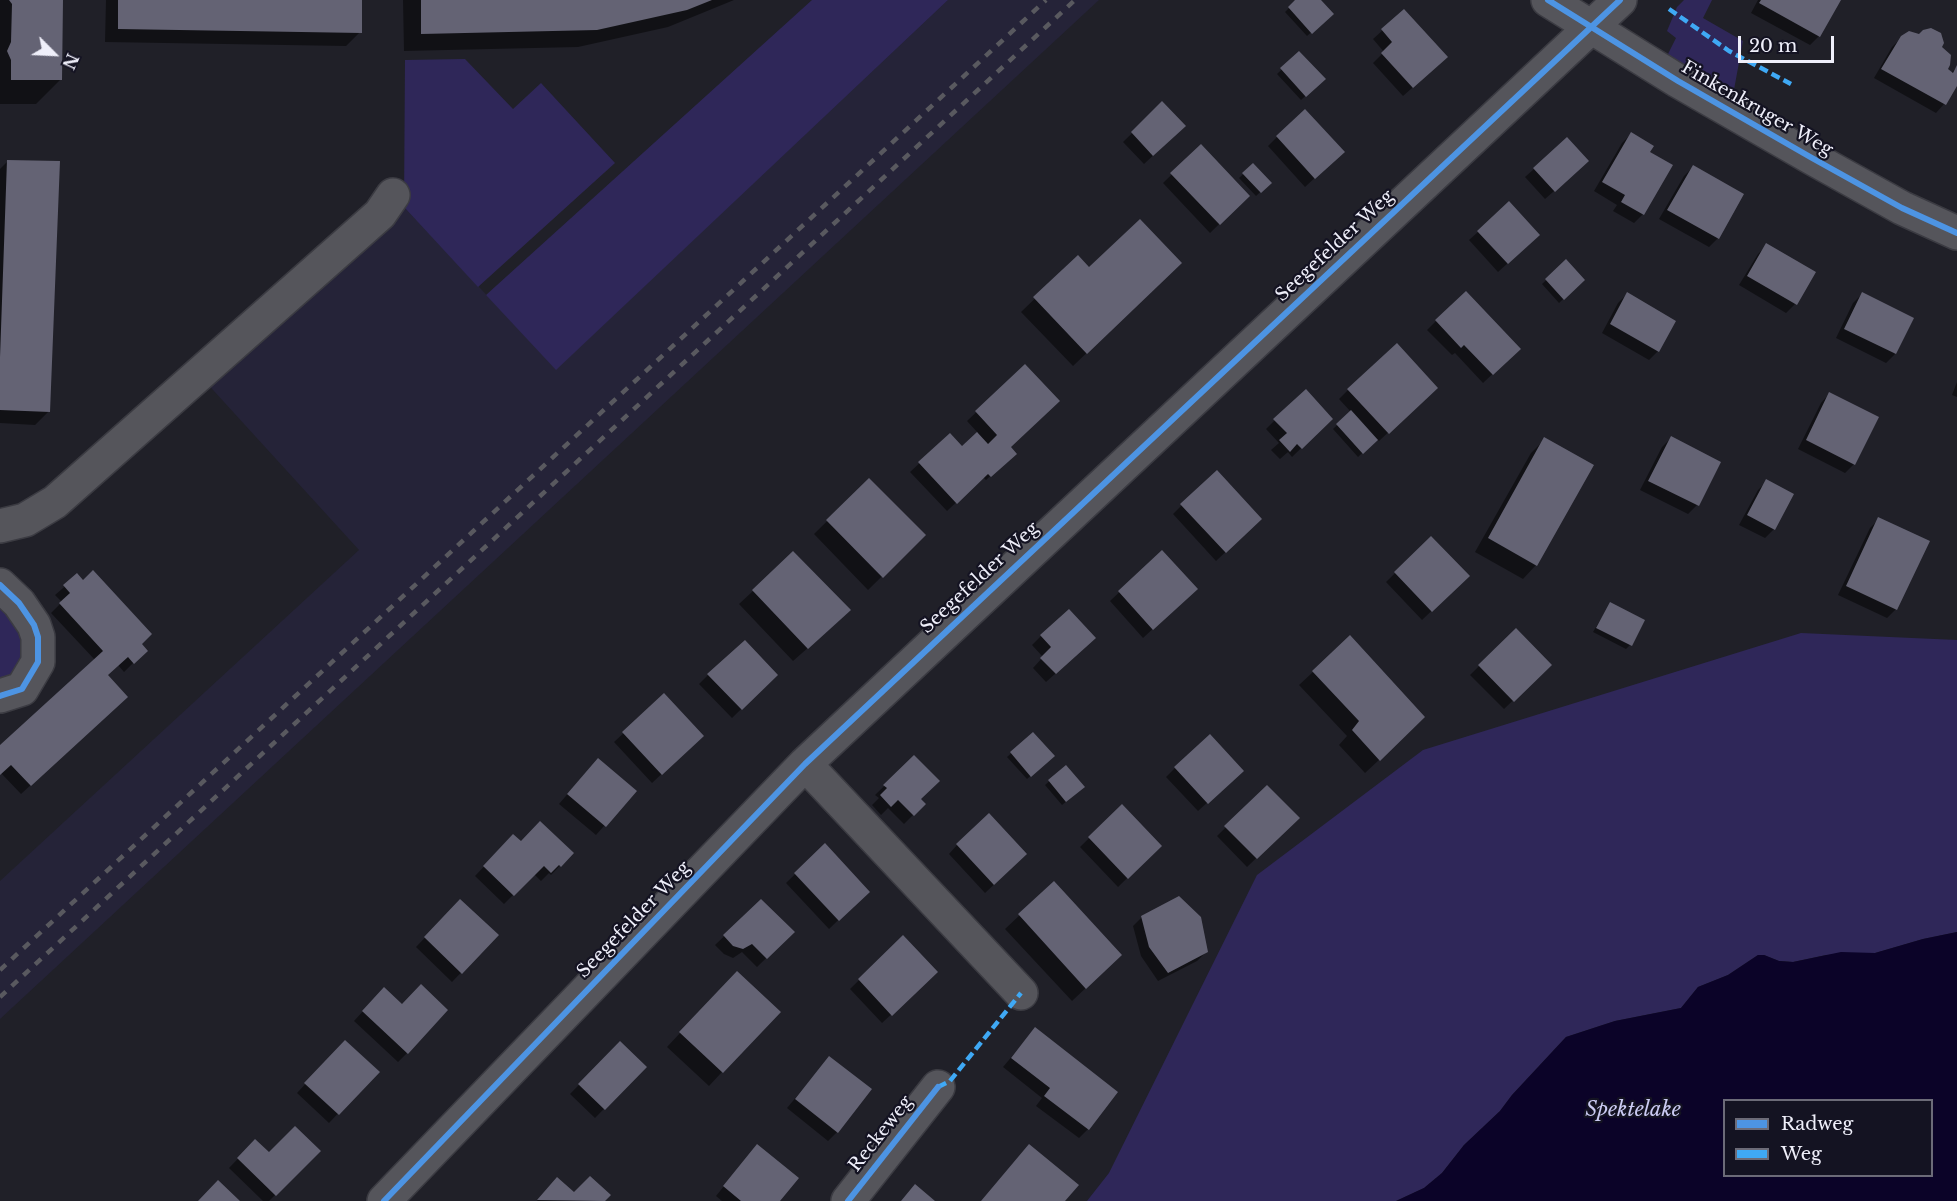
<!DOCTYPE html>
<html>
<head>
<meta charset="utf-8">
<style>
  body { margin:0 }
  #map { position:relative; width:1957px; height:1201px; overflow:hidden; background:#202028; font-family:"Libre Baskerville",serif }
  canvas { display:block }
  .legend { position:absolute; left:1723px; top:1099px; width:210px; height:78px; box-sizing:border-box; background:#141322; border:2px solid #6c6b78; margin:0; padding:8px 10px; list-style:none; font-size:18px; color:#efeffa }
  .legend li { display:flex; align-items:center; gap:12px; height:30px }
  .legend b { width:30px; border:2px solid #6c6b78 }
  .north { position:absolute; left:24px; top:24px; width:60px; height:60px; -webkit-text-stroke:4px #141322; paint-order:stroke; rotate:114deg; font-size:16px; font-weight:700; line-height:24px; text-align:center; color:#efeffa }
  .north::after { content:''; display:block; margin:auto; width:21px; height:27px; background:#efeffa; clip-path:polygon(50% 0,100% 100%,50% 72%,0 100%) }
  .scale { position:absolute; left:1738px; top:36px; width:96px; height:27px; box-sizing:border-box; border:3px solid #efeffa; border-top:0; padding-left:8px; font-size:18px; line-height:21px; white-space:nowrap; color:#efeffa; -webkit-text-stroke:4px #141322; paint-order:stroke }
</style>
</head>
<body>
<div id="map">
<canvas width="1957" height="1201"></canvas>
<ul class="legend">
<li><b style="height:8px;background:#4d94e3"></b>Radweg</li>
<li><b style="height:8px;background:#3fa9f5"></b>Weg</li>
</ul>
<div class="north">N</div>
<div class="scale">20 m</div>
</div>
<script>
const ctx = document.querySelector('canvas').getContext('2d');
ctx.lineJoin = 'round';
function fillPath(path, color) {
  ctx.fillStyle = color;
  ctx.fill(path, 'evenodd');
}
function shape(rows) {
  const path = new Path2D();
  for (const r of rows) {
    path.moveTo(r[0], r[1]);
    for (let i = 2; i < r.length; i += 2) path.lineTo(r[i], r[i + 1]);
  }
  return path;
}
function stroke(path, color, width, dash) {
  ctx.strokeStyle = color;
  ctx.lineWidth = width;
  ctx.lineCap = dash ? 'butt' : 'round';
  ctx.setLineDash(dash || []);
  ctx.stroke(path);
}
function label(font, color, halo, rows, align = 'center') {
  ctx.font = font + ' "Libre Baskerville",serif';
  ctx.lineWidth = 4.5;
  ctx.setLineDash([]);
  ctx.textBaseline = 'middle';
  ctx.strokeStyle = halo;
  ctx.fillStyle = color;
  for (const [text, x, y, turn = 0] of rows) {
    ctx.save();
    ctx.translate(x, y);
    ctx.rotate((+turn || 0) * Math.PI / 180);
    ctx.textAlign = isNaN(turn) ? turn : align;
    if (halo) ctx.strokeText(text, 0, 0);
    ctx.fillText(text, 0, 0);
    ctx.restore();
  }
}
fillPath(shape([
  [948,0,1099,0,0,1019,0,881,359,550,203,379,404,207,556,369]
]), '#252338');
fillPath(shape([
  [812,0,948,0,556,370,486,295],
  [1684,0,1712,0,1703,18,1743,41,1733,95,1667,56,1676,38,1667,31,1677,7],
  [465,59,513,109,541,83,615,163,478,287,404,207,405,60],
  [0,596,22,621,24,669,0,685],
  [1801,633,1957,640,1957,932,1923,939,1875,953,1826,955,1793,962,1779,961,1764,955,1758,955,1728,975,1698,987,1681,1008,1615,1021,1566,1037,1512,1095,1500,1111,1464,1145,1442,1173,1424,1188,1396,1201,1087,1201,1109,1173,1257,875,1423,750]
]), '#2f2759');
fillPath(shape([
  [1957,932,1957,1201,1396,1201,1424,1188,1442,1173,1464,1145,1500,1111,1512,1095,1566,1037,1615,1021,1681,1008,1698,987,1728,975,1758,955,1764,955,1779,961,1793,962,1841,952,1875,953,1923,939],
  [1724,1100,1932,1100,1932,1176,1724,1176]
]), '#0b0328');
fillPath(shape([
  [0,0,61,0,61,79,36,104,0,104],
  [106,0,361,0,360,32,346,46,105,42],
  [403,0,734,0,668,27,578,47,404,51],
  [1297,0,1319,0,1332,14,1307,36,1285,12],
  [1758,0,1839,0,1819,36,1810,45,1751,13],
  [1404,11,1437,66,1403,96,1373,63,1384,52,1373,39],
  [1919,36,1941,47,1946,70,1951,73,1957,67,1957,83,1944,104,1936,113,1874,78,1892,47,1902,37],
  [1299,53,1324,79,1301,100,1277,74],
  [1162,104,1175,135,1144,164,1123,142],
  [1631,134,1648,152,1643,214,1634,223,1613,211,1617,205,1594,191,1622,143],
  [1277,137,1334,160,1305,187,1268,146],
  [1201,146,1248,196,1210,233,1163,183],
  [8,161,49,411,35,425,0,423,0,169],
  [1253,165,1270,183,1256,196,1239,178],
  [1693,167,1742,195,1718,238,1709,247,1659,219,1684,176],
  [1534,169,1578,170,1545,199,1525,177],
  [1478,232,1529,244,1498,272,1469,240],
  [1767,245,1795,304,1786,313,1739,285,1758,254],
  [1078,257,1089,269,1167,276,1073,366,1021,312],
  [1566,262,1583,280,1559,303,1542,284],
  [1627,294,1658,351,1649,360,1602,333,1618,303],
  [1862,294,1895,354,1886,363,1836,338,1853,303],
  [1436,321,1519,349,1483,383,1455,353,1452,355,1427,330],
  [1025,366,1009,448,1001,466,986,480,983,477,947,511,910,472,950,435,962,448,978,433,967,421],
  [1957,382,1957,397,1952,395],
  [1348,390,1427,396,1379,441,1377,439,1358,457,1333,429,1351,412,1339,399],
  [1829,394,1854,464,1845,473,1798,449,1821,403],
  [1331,419,1292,457,1288,452,1280,459,1271,450,1279,443,1266,429,1275,420],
  [1671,438,1719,463,1697,505,1688,514,1640,490,1662,447],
  [1545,439,1536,565,1523,579,1475,552,1531,453],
  [869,480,924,535,868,590,814,534],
  [1767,481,1774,529,1765,538,1739,525,1758,490],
  [1182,505,1251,528,1216,561,1173,514],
  [1879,519,1896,609,1887,618,1838,595,1870,528],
  [1431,538,1468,576,1422,620,1386,582],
  [1162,552,1187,597,1143,638,1110,601],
  [77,576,140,644,137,659,124,672,118,665,106,675,117,706,21,794,1,773,0,774,0,747,95,660,51,613,62,602,55,595],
  [753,591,835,624,793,661,739,604],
  [1610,604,1630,645,1626,649,1593,632],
  [1516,630,1550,665,1504,709,1470,675],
  [1041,636,1085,647,1046,682,1033,668,1043,657,1032,645],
  [1313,672,1410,731,1365,773,1339,745,1347,736,1299,685],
  [708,675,776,675,732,718,699,684],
  [664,696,702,736,652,783,614,742],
  [1033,734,1053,756,1027,779,1007,757],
  [914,757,919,799,924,804,904,824,888,808,881,815,872,805,879,798,875,795],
  [1066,767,1079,791,1062,805,1045,785],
  [1175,768,1233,779,1198,811,1166,777],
  [589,769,635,791,596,835,559,804],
  [1267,787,1298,818,1247,867,1217,836],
  [1122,806,1160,846,1118,887,1080,847],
  [513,836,521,843,572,853,551,875,549,873,541,881,534,874,504,904,475,876],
  [825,845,859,900,829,929,786,883],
  [957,845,1017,863,985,893,949,854],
  [1054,883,1107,968,1072,1001,1005,929],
  [460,901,497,935,452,982,416,947],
  [761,901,793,932,757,967,742,952,733,958,724,954,715,945],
  [1142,917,1206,952,1197,961,1158,981,1141,956,1133,926],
  [903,937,927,981,882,1023,850,989],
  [724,986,722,1072,709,1086,667,1047],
  [375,998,407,1053,398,1062,354,1021],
  [1035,1029,1088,1129,1079,1138,1036,1106,1042,1098,1003,1067],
  [620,1043,645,1067,595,1118,570,1094],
  [336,1051,377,1072,329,1123,297,1093],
  [829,1058,837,1132,828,1141,787,1108],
  [255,1141,269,1154,319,1151,269,1201,263,1201,229,1168],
  [749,1155,778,1201,722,1201,716,1196],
  [548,1188,574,1194,609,1195,603,1201,537,1201]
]), '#0007');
fillPath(shape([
  [9,0,63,0,62,80,11,80,11,60,7,51,11,42,12,4],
  [118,0,362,0,362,33,118,29],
  [421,0,712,0,687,10,597,30,421,34],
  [1295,0,1321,0,1334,14,1312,34,1288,7],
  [1761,0,1841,0,1820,37,1759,3],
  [1404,9,1448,57,1413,88,1381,53,1392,42,1381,29],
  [1931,28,1941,33,1944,43,1942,47,1951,55,1950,65,1948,69,1953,73,1957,65,1957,86,1946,105,1881,69,1901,36,1909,31,1919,34,1923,30],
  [1299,51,1326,79,1306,97,1280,68],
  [1162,101,1186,126,1153,156,1131,132],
  [1305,109,1345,152,1315,179,1276,136],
  [1631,132,1654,146,1650,152,1673,165,1644,215,1621,202,1625,195,1602,182],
  [1567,137,1589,161,1555,192,1533,168],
  [1201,144,1250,196,1220,225,1170,173],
  [7,160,60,161,50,412,0,410,0,357],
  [1253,163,1272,183,1261,193,1242,173],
  [1693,165,1744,194,1719,239,1667,210],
  [1509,201,1540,235,1508,264,1477,231],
  [1140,219,1182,263,1087,354,1033,297,1078,255,1089,267],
  [1766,243,1816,272,1797,305,1747,276],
  [1566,259,1585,280,1564,300,1545,279],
  [1466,291,1521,349,1493,375,1464,345,1461,348,1435,320],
  [1627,292,1676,321,1659,352,1610,324],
  [1862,292,1914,318,1896,354,1844,329],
  [1397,343,1438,388,1389,434,1347,389],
  [1025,364,1060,401,1011,447,1017,454,991,477,988,474,957,504,918,462,950,433,962,446,977,432,988,444,997,435,975,411],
  [1306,389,1333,419,1302,449,1297,444,1290,452,1279,440,1287,433,1273,419],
  [1829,392,1879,417,1855,465,1806,440],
  [1351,410,1378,440,1363,454,1336,424],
  [1671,436,1721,462,1699,506,1648,481],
  [1544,437,1594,465,1537,566,1488,538],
  [1217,470,1262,519,1226,553,1180,504],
  [869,478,926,535,883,578,826,520],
  [1766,479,1794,494,1775,530,1747,515],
  [1878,517,1930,541,1897,610,1846,586],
  [1431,536,1470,576,1432,612,1394,572],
  [1162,550,1198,589,1153,630,1118,591],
  [793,551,851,610,808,649,752,590],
  [93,570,152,634,142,644,148,651,134,664,128,657,108,675,128,697,31,786,11,765,0,775,0,745,103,651,59,603,70,593,63,585,77,573,83,580],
  [1610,602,1645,620,1632,646,1596,628],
  [1069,609,1096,638,1056,674,1040,658,1051,647,1040,635],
  [1516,628,1552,665,1514,702,1478,665],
  [1350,635,1425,717,1380,761,1352,730,1359,721,1312,671],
  [745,640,778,675,742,710,707,674],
  [664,693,704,736,662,775,622,732],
  [1033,732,1055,756,1031,777,1010,752],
  [1210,734,1244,771,1208,804,1174,767],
  [914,755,940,781,921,799,926,804,914,816,898,800,891,807,880,795,887,788,883,785],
  [598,758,637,791,606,827,567,794],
  [1066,765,1085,787,1066,802,1048,780],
  [1267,785,1300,818,1257,859,1224,826],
  [1122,804,1162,846,1128,879,1088,837],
  [989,813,1027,854,994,885,956,844],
  [540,821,574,853,561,867,559,865,551,873,544,866,514,896,483,866,513,834,521,841],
  [825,843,870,892,839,921,794,873],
  [1054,881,1122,955,1086,989,1018,914],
  [1179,896,1201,917,1208,952,1168,973,1149,947,1141,916],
  [460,899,499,935,462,974,424,937],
  [761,899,795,932,767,959,752,944,743,949,733,946,723,935],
  [903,935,938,972,892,1016,858,979],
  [737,971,781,1012,723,1073,679,1032],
  [421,984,448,1010,408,1054,362,1011,384,987,402,1004],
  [1035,1027,1118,1092,1089,1130,1044,1096,1050,1088,1011,1058],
  [345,1040,380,1072,339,1115,304,1083],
  [620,1041,647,1067,605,1110,578,1084],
  [829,1056,872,1089,838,1133,795,1099],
  [295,1126,321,1151,276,1196,237,1158,255,1139,269,1152],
  [757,1144,799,1178,780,1201,741,1201,723,1186],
  [1029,1144,1079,1185,1065,1201,981,1201],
  [590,1176,611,1195,605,1201,537,1200,557,1177,574,1192],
  [218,1180,240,1201,198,1201],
  [915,1184,935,1201,901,1201]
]), '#646374');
const minor = shape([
  [1548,0,1678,81,1812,158,1902,208,1957,233],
  [0,526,25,520,55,502,380,214,393,195],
  [0,585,19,603,34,625,38,637,38,662,22,689,0,696],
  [805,764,1021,993],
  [384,1201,805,764,1620,0],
  [848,1201,938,1087]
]);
stroke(minor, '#3b3b42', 36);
stroke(minor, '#55555b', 33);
stroke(shape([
  [0,970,1046,0],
  [0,997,1075,0]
]), '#59595f', 4.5, [8, 8]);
stroke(shape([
  [1669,9,1729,51,1791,84],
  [938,1087,950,1081,1021,993]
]), '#3fa9f5', 4.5, [9, 4.5]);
stroke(shape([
  [1548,0,1678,81,1812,158,1902,208,1957,233],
  [0,585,19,603,34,625,38,637,38,662,22,689,0,696],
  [384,1201,805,764,1620,0],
  [848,1201,938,1087]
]), '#4d94e3', 6);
label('18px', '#efeffa', '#141322', [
  ["Finkenkruger Weg",1757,109,30],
  ["Seegefelder Weg",1335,246,-43],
  ["Seegefelder Weg",980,578,-43],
  ["Seegefelder Weg",634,920,-46],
  ["Reckeweg",881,1134,-52]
]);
label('italic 20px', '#cbcbf3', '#141322', [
  ["Spektelake",1633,1110]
]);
</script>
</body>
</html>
